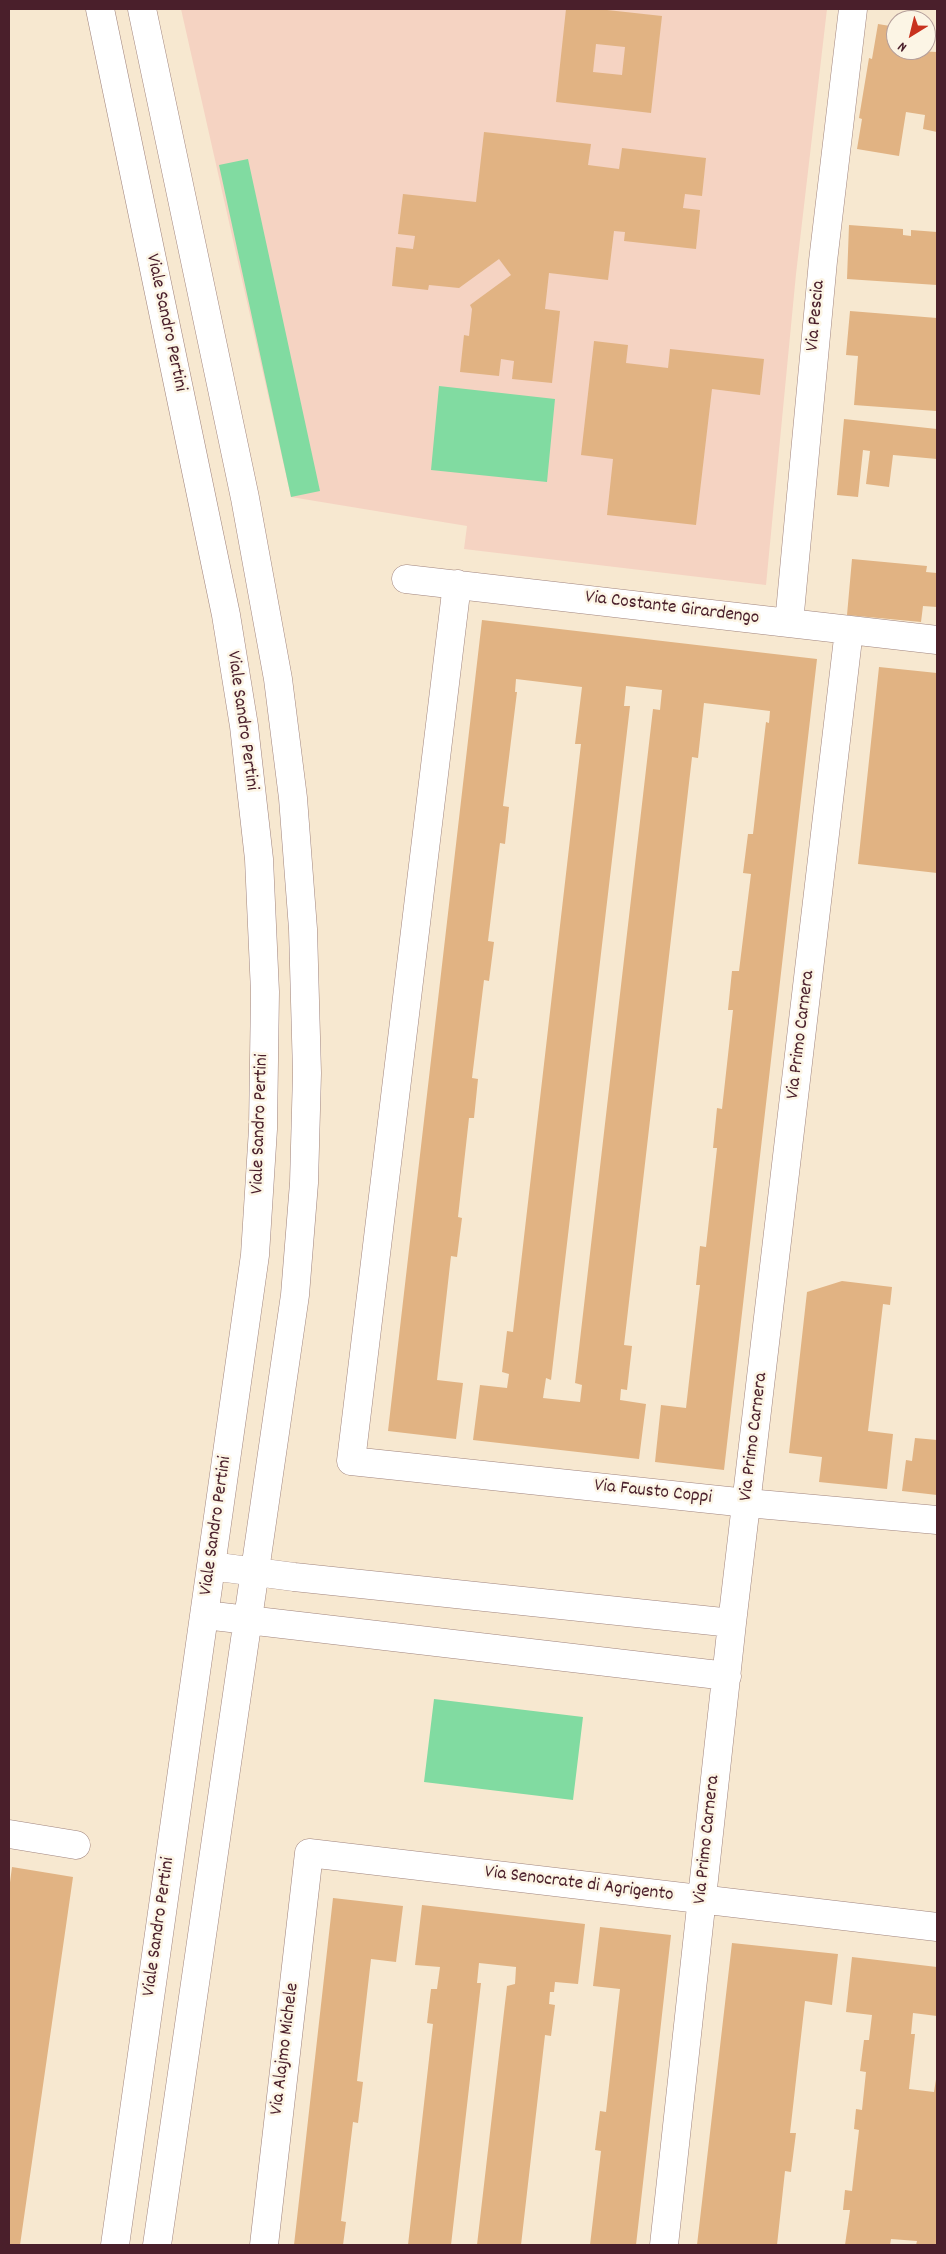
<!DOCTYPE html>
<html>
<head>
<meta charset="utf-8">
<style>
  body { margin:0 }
  #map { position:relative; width:946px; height:2254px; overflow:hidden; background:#f7e8d0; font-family:Dekko,sans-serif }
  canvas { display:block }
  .frame { position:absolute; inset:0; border:10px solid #4a1f2b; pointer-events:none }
  .north { position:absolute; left:886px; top:10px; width:50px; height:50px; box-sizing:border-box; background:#fcf5e5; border:1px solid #b59f9b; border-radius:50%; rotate:216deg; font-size:14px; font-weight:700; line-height:20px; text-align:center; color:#4a1f2b }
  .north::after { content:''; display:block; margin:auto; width:18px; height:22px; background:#c8321e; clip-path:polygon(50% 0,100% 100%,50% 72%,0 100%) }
</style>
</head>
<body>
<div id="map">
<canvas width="946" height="2254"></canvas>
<div class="frame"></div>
<div class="north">N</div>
</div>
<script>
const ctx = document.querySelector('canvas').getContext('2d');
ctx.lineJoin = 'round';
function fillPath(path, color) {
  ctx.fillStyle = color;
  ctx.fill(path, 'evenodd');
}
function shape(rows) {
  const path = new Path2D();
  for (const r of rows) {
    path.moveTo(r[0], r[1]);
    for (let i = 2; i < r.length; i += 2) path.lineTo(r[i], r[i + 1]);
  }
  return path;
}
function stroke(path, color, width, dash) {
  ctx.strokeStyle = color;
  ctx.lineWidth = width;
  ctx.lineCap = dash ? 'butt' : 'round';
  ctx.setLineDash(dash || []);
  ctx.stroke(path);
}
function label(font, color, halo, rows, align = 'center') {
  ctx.font = font + ' Dekko,sans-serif';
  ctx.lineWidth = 5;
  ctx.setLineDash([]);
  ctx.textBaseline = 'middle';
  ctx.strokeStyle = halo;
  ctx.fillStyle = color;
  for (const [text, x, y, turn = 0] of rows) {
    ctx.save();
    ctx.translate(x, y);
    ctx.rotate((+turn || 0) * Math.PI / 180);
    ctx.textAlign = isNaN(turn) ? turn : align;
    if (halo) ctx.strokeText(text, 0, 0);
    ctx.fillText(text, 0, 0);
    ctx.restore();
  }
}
fillPath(shape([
  [181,9,827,9,796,274,766,585,464,549,467,526,291,497]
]), '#f5d3c2');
fillPath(shape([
  [248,159,320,491,291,497,219,165],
  [439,386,555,399,547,482,431,470],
  [434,1699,583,1717,573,1800,424,1782]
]), '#81dba1');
fillPath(shape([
  [566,9,598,9,662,16,651,113,556,102],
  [596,44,625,47,622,75,593,72],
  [878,24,896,27,896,50,937,52,937,132,923,129,925,115,906,112,899,156,857,149,862,119,859,118,869,58,872,59],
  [484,132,591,144,588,165,619,169,622,148,706,158,702,196,685,194,683,208,700,210,696,249,624,241,625,232,614,231,608,280,549,273,545,309,560,311,552,383,512,379,514,361,501,359,499,376,460,372,464,335,469,336,472,309,470,305,511,275,499,259,459,288,429,285,428,290,392,286,396,247,413,249,415,236,398,234,403,194,476,202],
  [849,225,903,229,903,235,911,236,911,230,937,232,937,285,847,279],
  [850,311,937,318,936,411,854,405,858,356,846,355],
  [594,341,628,345,626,363,643,365,668,368,670,349,764,359,760,395,712,389,696,525,607,515,613,459,581,455],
  [844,419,937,429,937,459,893,455,889,487,866,484,870,451,863,450,858,497,837,495],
  [852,559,927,566,926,572,937,573,937,607,923,606,921,622,847,615],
  [482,620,817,659,724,1470,655,1462,661,1405,686,1408,700,1285,696,1285,700,1246,706,1247,717,1148,713,1148,717,1108,722,1109,733,1010,728,1010,732,971,739,971,751,874,743,873,748,834,753,834,766,722,769,723,770,711,704,703,698,758,692,757,624,1345,632,1346,627,1390,621,1389,620,1400,646,1404,639,1459,473,1440,480,1385,507,1388,509,1374,502,1372,507,1331,513,1332,581,744,575,744,582,687,516,679,515,692,517,692,503,806,509,807,505,844,500,843,488,941,494,942,489,981,484,980,472,1078,478,1079,474,1118,469,1118,458,1217,462,1218,457,1257,451,1256,437,1380,463,1383,456,1439,388,1431],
  [626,686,662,690,660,710,653,709,575,1383,582,1385,580,1402,543,1398,546,1378,551,1380,630,706,624,706],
  [879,667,937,673,937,873,858,864],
  [842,1281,892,1287,890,1305,883,1304,868,1431,893,1434,887,1489,819,1482,822,1457,789,1453,807,1292],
  [915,1438,937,1440,937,1495,902,1491,906,1460,912,1461],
  [12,1867,73,1877,20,2245,9,2245,9,1890],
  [333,1898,403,1906,396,1962,371,1959,357,2081,363,2082,358,2123,353,2122,341,2221,346,2222,343,2245,294,2245],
  [422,1905,585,1924,578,1984,555,1982,554,1992,550,1992,549,2004,555,2005,551,2036,545,2035,521,2245,477,2245,507,1986,515,1984,516,1967,479,1963,477,1983,481,1983,451,2245,408,2245,433,2024,427,2023,431,1989,437,1989,440,1967,415,1965],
  [600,1927,671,1935,636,2245,590,2245,601,2151,595,2150,600,2111,606,2112,620,1989,593,1986],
  [732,1943,838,1954,832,2005,805,2001,790,2133,796,2133,791,2172,785,2171,777,2245,697,2245],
  [852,1957,937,1967,937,2016,913,2013,911,2034,915,2034,909,2089,934,2092,937,2073,937,2245,916,2245,917,2241,891,2239,890,2245,845,2245,850,2210,843,2210,845,2190,852,2191,859,2130,854,2129,856,2109,862,2110,866,2072,860,2071,864,2040,869,2040,872,2015,846,2012]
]), '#e1b383');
const street = shape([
  [100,9,226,615,244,726,259,859,265,992,263,1129,255,1255,115,2245],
  [142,9,245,498,278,679,293,798,303,929,307,1073,304,1183,295,1295,157,2245],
  [406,579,937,640],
  [457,584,351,1461,747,1503,937,1520],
  [789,623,823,261,853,9],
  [211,1566,294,1577,732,1623],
  [205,1615,727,1676],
  [9,1834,76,1845],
  [264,2245,309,1853,937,1927],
  [664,2245,732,1623,849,630]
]);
stroke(street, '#a0847e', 29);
stroke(street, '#fff', 28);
label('19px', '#4a1f2b', '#fcf5e5', [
  ["Via Pescia",817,316,-85],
  ["Viale Sandro Pertini",165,323,78],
  ["Via Costante Girardengo",672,609,7],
  ["Viale Sandro Pertini",241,721,82],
  ["Via Primo Carnera",802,1035,-83],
  ["Viale Sandro Pertini",261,1124,-88],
  ["Via Primo Carnera",755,1437,-83],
  ["Via Fausto Coppi",653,1493,6],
  ["Viale Sandro Pertini",217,1526,-82],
  ["Via Primo Carnera",708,1840,-84],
  ["Via Senocrate di Agrigento",579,1885,7],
  ["Viale Sandro Pertini",160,1927,-82],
  ["Via Alajmo Michele",286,2049,-83]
]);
</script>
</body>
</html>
